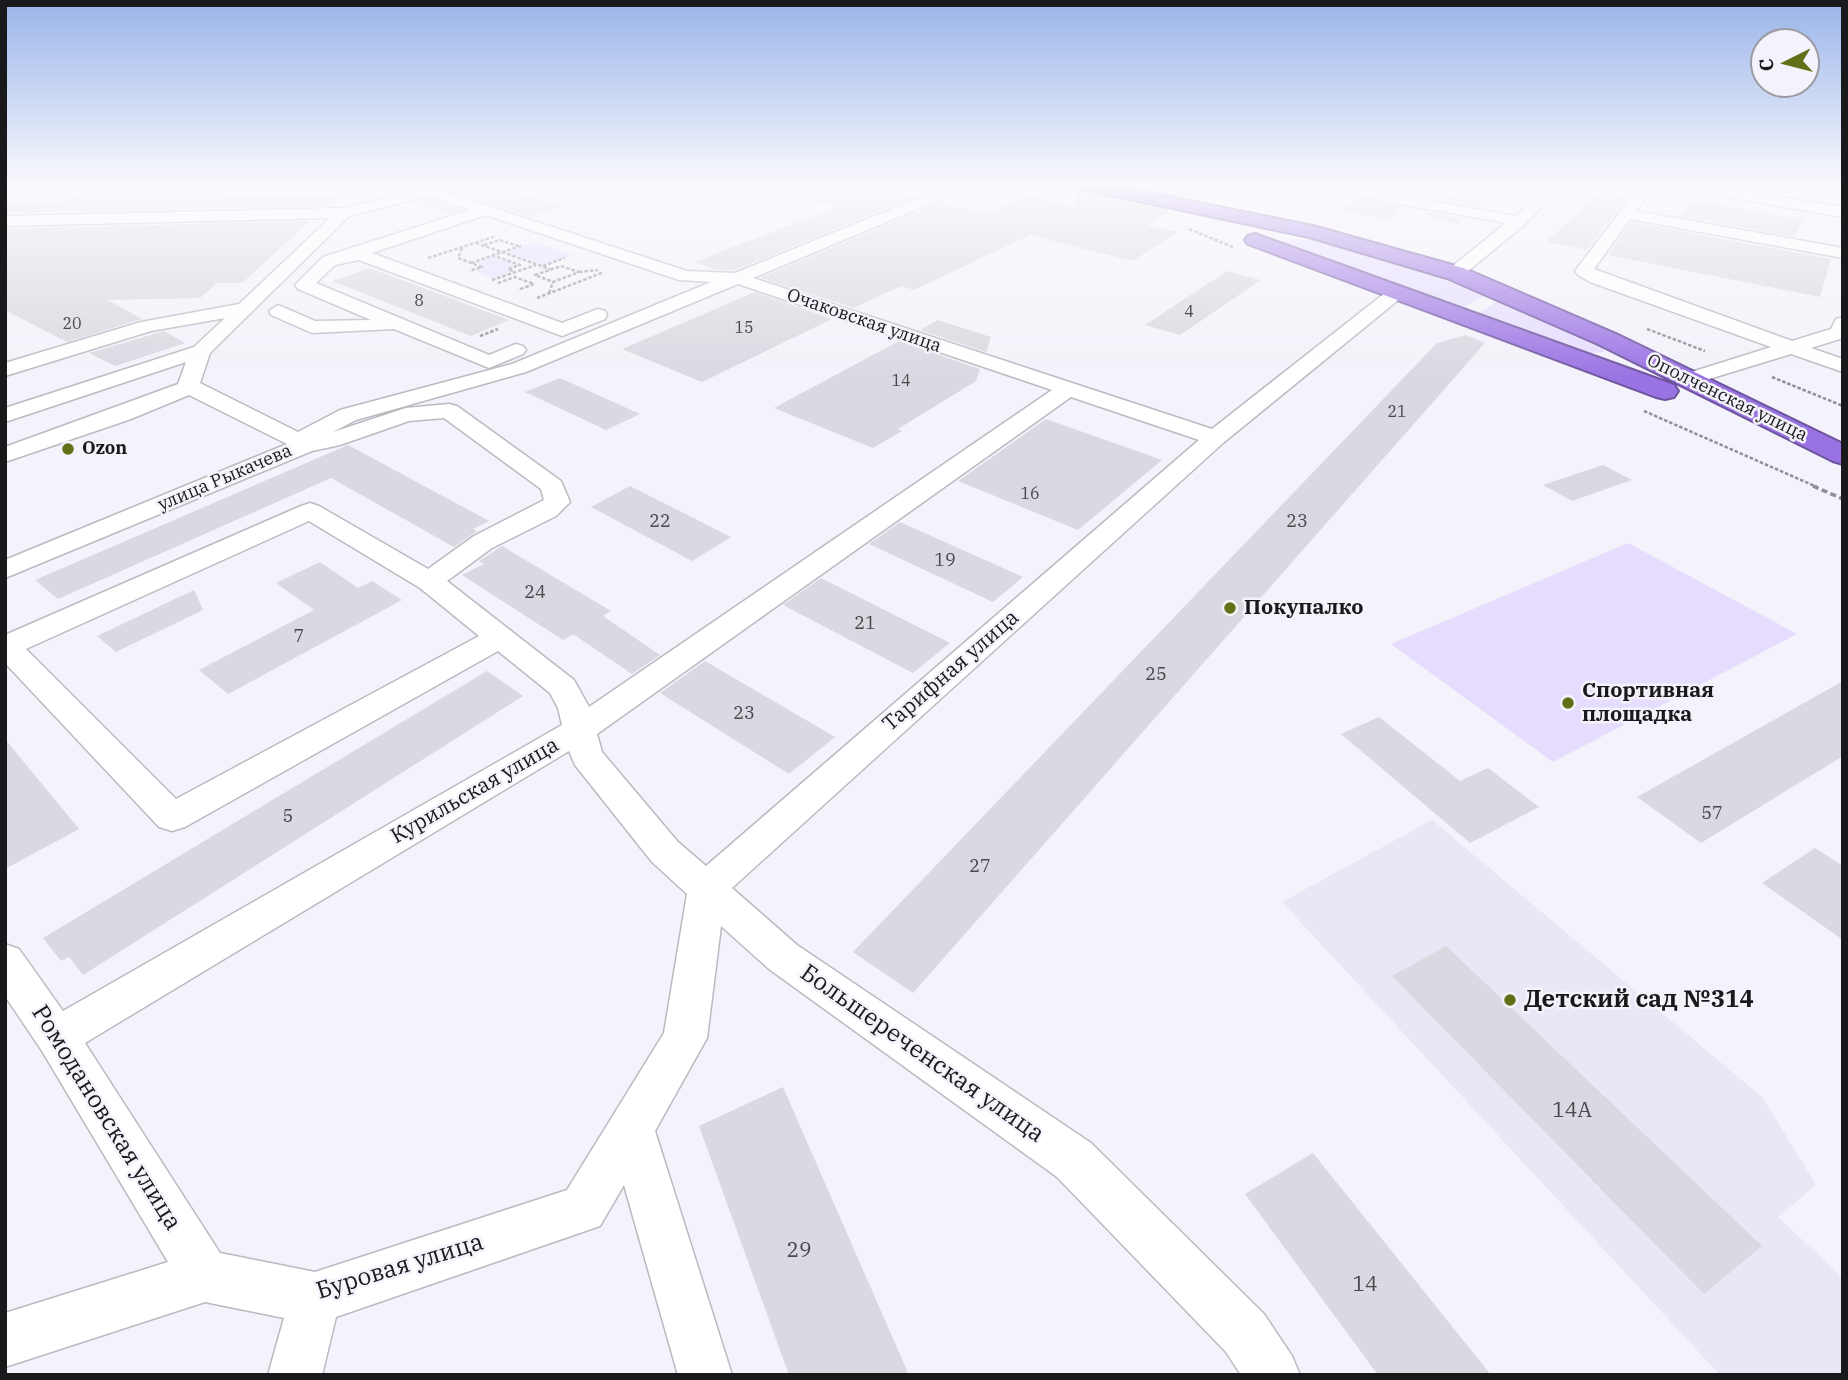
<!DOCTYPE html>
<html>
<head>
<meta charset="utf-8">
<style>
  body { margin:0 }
  #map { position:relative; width:1848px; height:1380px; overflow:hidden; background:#f4f2fa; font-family:"IBM Plex Serif",serif }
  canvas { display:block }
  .frame { position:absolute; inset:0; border:7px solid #19181b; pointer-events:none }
  .north { position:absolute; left:1750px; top:28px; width:70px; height:70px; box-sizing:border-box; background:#f4f2fa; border:2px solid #9c9ba1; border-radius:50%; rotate:264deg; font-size:19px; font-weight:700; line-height:28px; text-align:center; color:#19181b }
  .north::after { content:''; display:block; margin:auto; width:24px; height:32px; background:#636f19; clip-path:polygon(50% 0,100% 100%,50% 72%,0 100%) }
</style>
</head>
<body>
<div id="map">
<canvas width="1848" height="1380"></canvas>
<div class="frame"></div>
<div class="north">С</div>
</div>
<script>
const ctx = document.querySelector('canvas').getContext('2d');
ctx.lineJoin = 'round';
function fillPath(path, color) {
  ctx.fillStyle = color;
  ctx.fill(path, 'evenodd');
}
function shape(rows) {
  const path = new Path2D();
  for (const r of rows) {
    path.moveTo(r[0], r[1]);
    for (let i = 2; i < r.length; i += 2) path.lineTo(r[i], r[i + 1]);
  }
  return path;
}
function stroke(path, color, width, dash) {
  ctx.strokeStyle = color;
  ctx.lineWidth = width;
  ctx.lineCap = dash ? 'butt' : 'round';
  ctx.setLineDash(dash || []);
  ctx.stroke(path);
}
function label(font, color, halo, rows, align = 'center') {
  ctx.font = font + ' "IBM Plex Serif",serif';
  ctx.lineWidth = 5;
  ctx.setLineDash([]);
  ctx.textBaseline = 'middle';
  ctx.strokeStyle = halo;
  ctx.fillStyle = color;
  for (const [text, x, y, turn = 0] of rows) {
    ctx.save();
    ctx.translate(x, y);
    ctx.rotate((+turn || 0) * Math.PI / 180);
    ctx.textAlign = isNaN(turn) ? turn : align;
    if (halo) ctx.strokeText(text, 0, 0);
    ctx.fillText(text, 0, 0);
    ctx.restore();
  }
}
fillPath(shape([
  [1432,820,1763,1098,1816,1185,1778,1217,1843,1278,1843,1375,1720,1375,1282,902]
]), '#e9e6f5');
fillPath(shape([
  [1294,239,1322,241,1358,250,1445,277,1486,295,1463,308,1283,242],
  [534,242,573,255,544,265,504,252],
  [492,256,518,265,506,269,510,271,506,274,493,279,474,270,484,267,477,263,480,260],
  [1499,300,1601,344,1604,352,1590,353,1478,314],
  [1628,543,1797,634,1553,762,1391,644]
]), '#e5dcfe');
fillPath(shape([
  [372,184,434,184,390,194,371,188],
  [460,184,485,184,564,206,531,217,452,192,459,188],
  [778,184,860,184,914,197,735,270,717,270,694,262,837,207,777,192],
  [1117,184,1216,184,1191,199],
  [1379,184,1392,184,1456,196,1470,184,1504,184,1477,207,1372,188],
  [1078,190,1171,211,1147,225,1178,232,1132,261,1030,235,914,290,901,286,854,308,760,278,939,203,988,213,1027,195,1076,207],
  [199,191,187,199,339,195,327,206,5,213,5,202,66,201,79,193],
  [1600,191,1628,196,1587,250,1546,242],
  [428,199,462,210,449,214,414,202],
  [1357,199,1404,207,1388,220,1340,210],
  [1693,200,1803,220,1794,237,1680,216],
  [1422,211,1464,218,1457,224,1431,218],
  [310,221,242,283,217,283,200,298,108,300,142,319,67,342,5,310,5,229],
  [1631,222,1831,259,1820,297,1608,255],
  [370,268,509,320,471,336,332,281],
  [1227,271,1261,280,1180,335,1145,325],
  [755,292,832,319,702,382,622,349],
  [938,320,991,337,986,352,920,330],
  [164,331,185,343,115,366,89,353],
  [1466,335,1485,343,913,993,853,952,1437,343],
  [899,341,980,369,976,381,898,429,902,431,873,448,774,408],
  [560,378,640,414,606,430,525,392],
  [1046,419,1162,460,1078,530,958,481],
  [348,445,489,521,473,529,477,531,454,547,331,478,58,599,35,580],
  [1603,465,1632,480,1572,501,1543,485],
  [630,486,731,537,692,561,591,507],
  [900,522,1023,577,993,602,869,544],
  [502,546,611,611,603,616,660,655,632,674,573,634,563,640,462,575,484,564,479,561],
  [320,562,358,588,372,581,402,600,228,694,199,670,314,610,276,583],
  [821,578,950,643,913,673,783,605],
  [194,590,203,610,116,652,97,636],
  [705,661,835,737,789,774,660,693],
  [487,671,523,696,83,975,69,957,61,961,43,938],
  [1843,681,1843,756,1701,843,1637,797],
  [1379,717,1460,781,1488,768,1539,807,1470,843,1341,734],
  [5,739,79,829,5,869],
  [1815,848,1843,866,1843,940,1762,883],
  [1446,946,1762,1246,1704,1294,1392,976],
  [783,1087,909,1375,789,1375,699,1126],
  [1313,1153,1491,1375,1378,1375,1245,1194]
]), '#dad8e0');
const minor = shape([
  [443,184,457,184,458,186,445,192,687,271,735,273,953,184,972,184,970,187,753,278,1212,429,1390,289,1402,289,1405,293,1402,297,1223,443,732,888,797,945,1091,1143,1264,1314,1292,1356,1300,1375,1241,1375,1226,1352,1057,1177,769,969,721,926,707,1038,655,1131,732,1375,678,1375,624,1185,600,1226,336,1317,322,1375,268,1375,284,1318,205,1302,5,1367,5,1313,168,1262,42,1051,5,996,5,944,19,949,63,1011,562,725,558,708,550,693,498,651,185,827,172,831,159,827,5,663,5,635,301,506,310,503,319,506,428,569,474,536,544,500,541,489,444,418,409,421,340,445,312,451,5,578,5,560,287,444,189,395,131,419,5,462,5,447,178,384,186,362,5,422,5,408,194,347,225,318,151,331,5,376,5,363,141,322,239,304,330,218,5,226,5,216,344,208,443,184],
  [428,196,470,210,323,257,295,285,298,289,371,320,315,321,278,305,269,311,271,315,312,333,394,329,489,368,523,354,526,350,523,346,516,344,489,355,316,283,335,265,359,260,562,336,605,319,607,315,605,311,598,309,562,323,372,253,486,215,679,280,711,282,512,364,340,410,298,432,200,383,210,353,349,216,428,196],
  [738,284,1052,390,589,707,574,680,447,581,492,548,556,516,570,502,561,481,457,406,449,404,406,408,333,432,356,420,526,372,738,284],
  [1071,397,1199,440,706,866,678,842,602,752,597,734,1071,397],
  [309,521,420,588,479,636,176,799,26,649,309,521],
  [569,751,575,765,652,862,687,894,664,1033,567,1190,315,1272,220,1253,85,1043,569,751],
  [1305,184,1334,184,1516,216,1550,184,1565,184,1525,224,1461,277,1455,278,1446,273,1449,269,1506,223,1312,188,1305,184],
  [1669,184,1700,184,1843,207,1843,217,1676,188,1669,184],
  [1637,194,1645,199,1636,211,1843,248,1843,258,1630,219,1594,269,1792,341,1831,329,1836,319,1843,317,1843,338,1811,348,1843,359,1843,372,1791,354,1696,383,1682,383,1678,379,1682,375,1771,347,1590,282,1578,275,1575,271,1578,267,1632,196,1637,194]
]);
const highway = shape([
  [1073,184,1106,184,1313,226,1463,268,1616,334,1843,444,1843,464,1833,461,1598,344,1447,278,1309,237,1082,189,1073,184],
  [1255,234,1674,385,1678,391,1674,397,1665,399,1656,397,1248,244,1245,240,1248,236,1255,234]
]);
stroke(minor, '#bbbac1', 3);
stroke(highway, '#6d539d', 4);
stroke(shape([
  [1030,184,1060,191],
  [1189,229,1233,247],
  [476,243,550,269],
  [484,245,500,240,518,246],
  [462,248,458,258,482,267,469,271],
  [492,255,520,265,508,269,515,272],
  [428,258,496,236],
  [471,263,523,245],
  [543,266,565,258],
  [561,266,579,272,553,282,535,275,561,266],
  [579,272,598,270],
  [492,280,536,265],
  [498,283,515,277,534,284,518,290],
  [549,293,553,282],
  [537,298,604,272],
  [1647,329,1705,351],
  [480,336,498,329],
  [1772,377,1843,406],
  [1644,411,1817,487]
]), '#918f95', 2.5, [3.5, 2]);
stroke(shape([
  [1813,486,1843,499]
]), '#918f95', 3.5, [6, 3.5]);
fillPath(minor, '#fff');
fillPath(highway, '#9a73e3');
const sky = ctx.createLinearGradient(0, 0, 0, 377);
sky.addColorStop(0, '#99b4e9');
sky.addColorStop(0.49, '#faf9fd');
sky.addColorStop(1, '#faf9fd00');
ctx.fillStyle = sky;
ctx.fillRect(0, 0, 1848, 377);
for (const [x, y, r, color] of [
  [68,449,7,"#636f19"],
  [1230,608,7,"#636f19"],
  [1568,703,7,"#636f19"],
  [1510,1000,7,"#636f19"]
]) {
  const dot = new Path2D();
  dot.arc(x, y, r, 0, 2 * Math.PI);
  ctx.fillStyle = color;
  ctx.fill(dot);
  stroke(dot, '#f4f2fa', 2.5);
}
label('16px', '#49484c', null, [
  ["8",419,301],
  ["4",1189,312],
  ["20",72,324],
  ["15",744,328],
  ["14",901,381],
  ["21",1397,412],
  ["16",1030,494]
]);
label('18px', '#19181b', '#f4f2fa', [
  ["Очаковская улица",864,321,19],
  ["Ополченская улица",1727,398,26],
  ["улица Рыкачева",225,478,-23]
]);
label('bold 18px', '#19181b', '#f4f2fa', [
  ["Ozon",82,449]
], 'left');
label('18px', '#49484c', null, [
  ["22",660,522],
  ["23",1297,522],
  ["19",945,561],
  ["24",535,593],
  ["21",865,624],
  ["7",299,637],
  ["25",1156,675],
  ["23",744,714],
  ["57",1712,814],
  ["5",288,817],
  ["27",980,867]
]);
label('bold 21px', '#19181b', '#f4f2fa', [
  ["Покупалко",1244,608],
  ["Спортивная",1582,691],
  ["площадка",1582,715]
], 'left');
label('21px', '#19181b', '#f4f2fa', [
  ["Тарифная улица",951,671,-41],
  ["Курильская улица",475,791,-30]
]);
label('21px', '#49484c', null, [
  ["14А",1572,1111],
  ["29",799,1251],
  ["14",1365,1285]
]);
label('bold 24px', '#19181b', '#f4f2fa', [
  ["Детский сад №314",1524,1000]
], 'left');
label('24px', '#19181b', '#f4f2fa', [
  ["Большереченская улица",922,1054,35],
  ["Ромодановская улица",106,1118,58],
  ["Буровая улица",400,1267,-17]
]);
</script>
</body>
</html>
